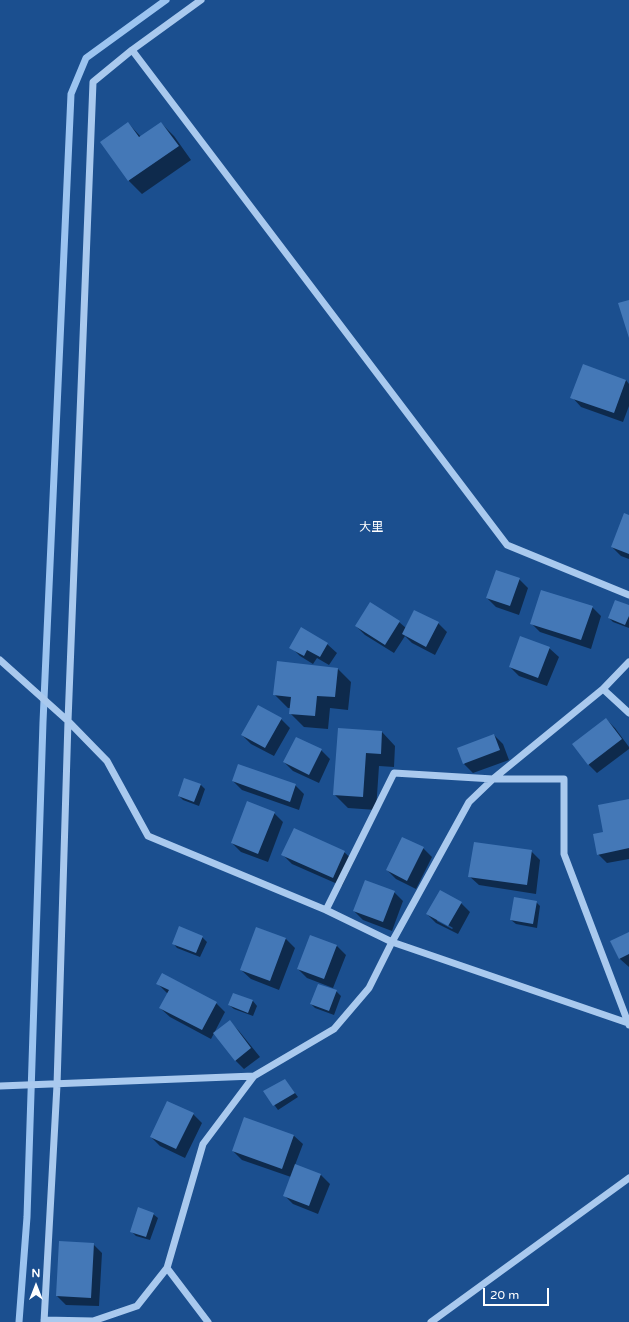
<!DOCTYPE html>
<html>
<head>
<meta charset="utf-8">
<style>
  body { margin:0 }
  #map { position:relative; width:629px; height:1322px; overflow:hidden; background:#1b4f8f; font-family:"Varela Round",sans-serif }
  canvas { display:block }
  .north { position:absolute; left:16px; top:1266px; width:40px; height:40px; -webkit-text-stroke:3px #1b4f8f; paint-order:stroke; rotate:0deg; font-size:11px; font-weight:700; line-height:16px; text-align:center; color:#fff }
  .north::after { content:''; display:block; margin:auto; width:14px; height:18px; background:#fff; clip-path:polygon(50% 0,100% 100%,50% 72%,0 100%) }
  .scale { position:absolute; left:483px; top:1288px; width:66px; height:18px; box-sizing:border-box; border:2px solid #fff; border-top:0; padding-left:5px; font-size:12px; line-height:14px; white-space:nowrap; color:#fff; -webkit-text-stroke:3px #1b4f8f; paint-order:stroke }
</style>
</head>
<body>
<div id="map">
<canvas width="629" height="1322"></canvas>
<div class="north">N</div>
<div class="scale">20 m</div>
</div>
<script>
const ctx = document.querySelector('canvas').getContext('2d');
ctx.lineJoin = 'round';
function fillPath(path, color) {
  ctx.fillStyle = color;
  ctx.fill(path, 'evenodd');
}
function shape(rows) {
  const path = new Path2D();
  for (const r of rows) {
    path.moveTo(r[0], r[1]);
    for (let i = 2; i < r.length; i += 2) path.lineTo(r[i], r[i + 1]);
  }
  return path;
}
function stroke(path, color, width, dash) {
  ctx.strokeStyle = color;
  ctx.lineWidth = width;
  ctx.lineCap = dash ? 'butt' : 'round';
  ctx.setLineDash(dash || []);
  ctx.stroke(path);
}
function label(font, color, halo, rows, align = 'center') {
  ctx.font = font + ' "Varela Round","Noto Sans JP",sans-serif';
  ctx.lineWidth = 4;
  ctx.setLineDash([]);
  ctx.textBaseline = 'middle';
  ctx.strokeStyle = halo;
  ctx.fillStyle = color;
  for (const [text, x, y, turn = 0] of rows) {
    ctx.save();
    ctx.translate(x, y);
    ctx.rotate((+turn || 0) * Math.PI / 180);
    ctx.textAlign = isNaN(turn) ? turn : align;
    if (halo) ctx.strokeText(text, 0, 0);
    ctx.fillText(text, 0, 0);
    ctx.restore();
  }
}
fillPath(shape([
  [128,123,141,137,161,123,174,136,191,160,142,194,129,181,101,142],
  [626,380,629,384,629,406,623,422,581,407,572,397],
  [629,516,629,559,621,556,612,547],
  [519,579,528,588,519,615,496,607,487,598],
  [629,606,629,628,613,622,609,618],
  [592,607,601,616,591,649,540,632,531,623],
  [399,622,406,628,438,623,447,632,435,655,412,643,405,636,394,653,365,635,356,626],
  [327,644,337,653,329,665,317,658,313,664,300,656,291,647],
  [549,648,559,657,547,686,519,676,510,667],
  [338,669,351,682,348,710,330,708,328,729,304,727,290,713,291,708,288,708,274,694],
  [281,719,290,728,274,756,251,744,242,735],
  [606,719,615,728,629,747,629,749,597,773,588,764],
  [382,732,395,746,394,767,379,766,376,810,348,808,334,794],
  [494,735,503,744,509,760,473,773,464,764],
  [321,750,330,759,319,783,293,771,284,762],
  [233,781,295,785,304,794,299,810,242,790],
  [200,784,205,789,199,806,183,800,179,796],
  [629,800,629,859,607,863,598,854],
  [274,813,283,822,268,862,241,852,232,843],
  [423,848,432,857,416,889,396,879,387,870],
  [531,851,540,860,536,894,479,885,469,876],
  [344,852,354,861,342,886,292,864,283,855],
  [394,892,403,901,392,931,363,920,354,911],
  [536,902,540,906,537,928,516,924,511,920],
  [461,903,470,912,458,934,436,923,427,914],
  [437,918,453,928,452,929,437,921],
  [257,928,286,939,295,948,279,990,251,979,241,970],
  [629,933,629,967,620,959,611,942],
  [202,937,207,942,200,957,177,948,173,943],
  [337,946,346,955,333,988,307,978,298,969],
  [158,984,216,1003,225,1012,211,1039,170,1017,160,1008,168,994],
  [336,991,341,996,334,1015,315,1008,311,1004],
  [233,994,253,1001,257,1006,253,1016,234,1009,229,1005],
  [230,1022,239,1031,260,1057,244,1069,235,1060],
  [285,1080,298,1097,278,1110,265,1092],
  [193,1114,202,1123,185,1158,160,1146,151,1137],
  [293,1135,303,1144,295,1165,321,1175,330,1184,318,1214,293,1204,284,1195,291,1177,242,1160,233,1151],
  [153,1214,158,1218,150,1240,136,1236,131,1231],
  [93,1244,102,1253,99,1306,66,1305,57,1296]
]), '#0007');
stroke(shape([
  [19,1322,27,1217,43,722,71,94,86,58,166,0]
]), '#9cc4f0', 7);
fillPath(shape([
  [128,122,139,137,161,122,179,146,128,181,100,142],
  [629,300,629,338,618,303],
  [583,364,626,380,614,413,570,398],
  [624,513,629,515,629,554,611,547],
  [496,570,520,578,510,606,486,598],
  [541,590,593,606,581,640,530,624],
  [615,600,629,605,629,616,625,625,608,618],
  [370,602,400,621,385,645,355,626],
  [414,610,439,622,426,647,402,634],
  [301,627,328,643,320,657,307,650,304,656,289,648],
  [520,636,550,647,538,678,509,667],
  [277,661,338,668,335,697,317,696,315,716,289,714,291,697,273,695],
  [258,705,282,718,265,748,241,735],
  [606,718,622,739,588,765,572,744],
  [338,728,382,731,381,754,366,753,363,797,333,795],
  [494,734,500,750,463,764,457,748],
  [296,737,322,749,309,775,283,762],
  [238,764,296,784,290,802,232,781],
  [184,778,201,784,194,802,178,796],
  [629,799,629,848,597,855,593,834,603,832,598,805],
  [247,801,275,812,258,854,231,843],
  [294,828,345,851,333,878,281,855],
  [402,837,424,847,407,881,386,870],
  [474,842,532,850,527,885,468,877],
  [365,880,395,891,383,922,353,911],
  [440,890,462,902,448,926,426,914],
  [514,897,537,901,533,924,510,920],
  [179,926,203,936,196,953,172,944],
  [256,927,286,938,270,981,240,970],
  [629,932,629,954,619,959,610,941],
  [310,935,337,945,324,979,297,969],
  [162,973,217,1002,202,1030,159,1008,169,990,156,984],
  [318,984,337,990,329,1011,310,1004],
  [233,993,253,1000,248,1013,228,1005],
  [230,1020,251,1048,235,1061,213,1033],
  [285,1079,295,1093,273,1106,263,1091],
  [167,1101,194,1113,176,1149,150,1137],
  [244,1117,294,1135,282,1169,232,1151],
  [295,1164,321,1174,309,1206,283,1196],
  [138,1207,154,1213,146,1237,130,1232],
  [59,1241,94,1243,91,1298,56,1296]
]), '#4478b7');
stroke(shape([
  [132,50,507,545,629,595],
  [0,660,68,721,107,761,148,836,326,910,392,942,628,1023],
  [603,689,629,713],
  [326,910,394,773,493,779,564,779,564,854,629,1025],
  [0,1086,254,1076],
  [167,1268,208,1322],
  [44,1320,93,1321,137,1306,167,1268,203,1144,254,1076,334,1029,369,988,392,942,469,802,493,779,603,689,629,662],
  [44,1322,57,1085,68,721,93,82,132,50,201,0],
  [431,1322,629,1178]
]), '#a9c9ee', 7);
label('12px', '#fff', '#1b4f8f', [
  ["大里",371,528]
]);
</script>
</body>
</html>
